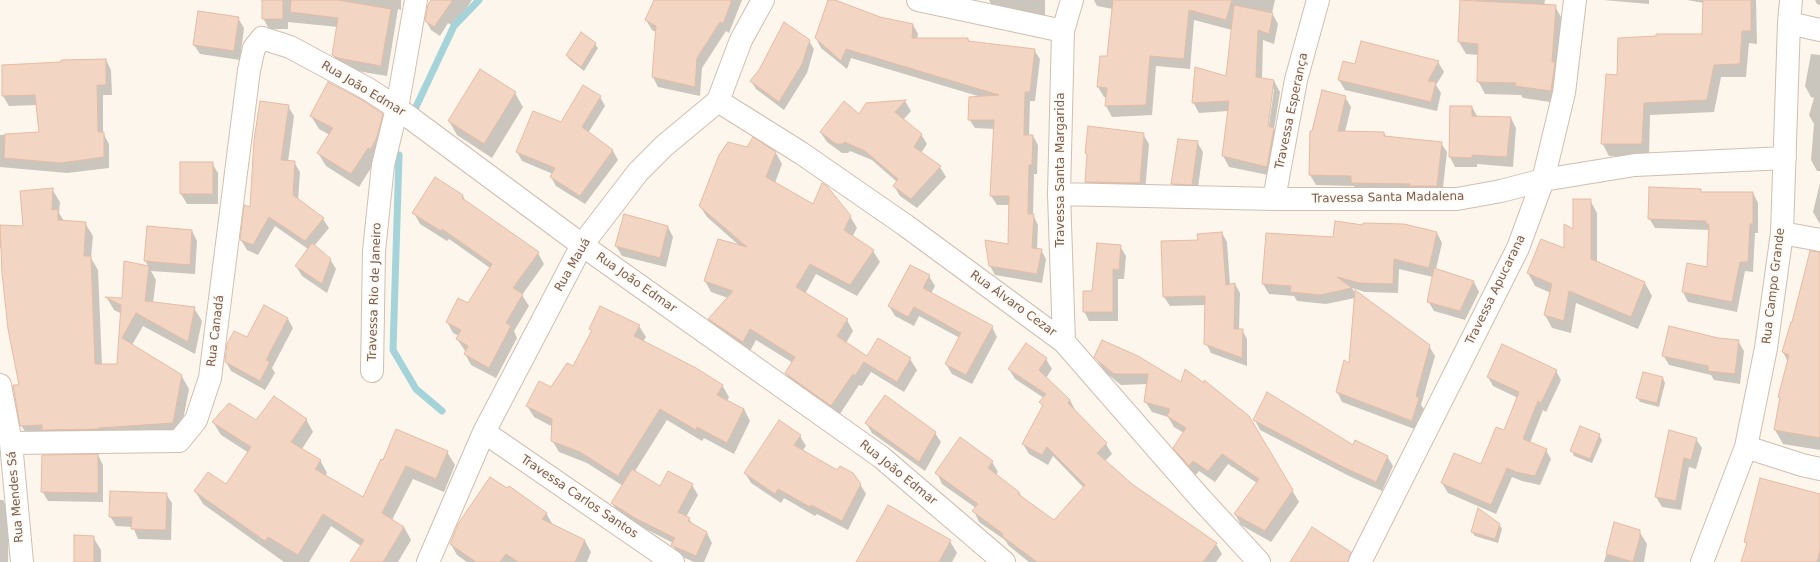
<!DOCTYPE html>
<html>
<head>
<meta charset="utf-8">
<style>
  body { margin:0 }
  canvas { display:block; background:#fdf6ec }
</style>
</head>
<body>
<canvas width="1820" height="562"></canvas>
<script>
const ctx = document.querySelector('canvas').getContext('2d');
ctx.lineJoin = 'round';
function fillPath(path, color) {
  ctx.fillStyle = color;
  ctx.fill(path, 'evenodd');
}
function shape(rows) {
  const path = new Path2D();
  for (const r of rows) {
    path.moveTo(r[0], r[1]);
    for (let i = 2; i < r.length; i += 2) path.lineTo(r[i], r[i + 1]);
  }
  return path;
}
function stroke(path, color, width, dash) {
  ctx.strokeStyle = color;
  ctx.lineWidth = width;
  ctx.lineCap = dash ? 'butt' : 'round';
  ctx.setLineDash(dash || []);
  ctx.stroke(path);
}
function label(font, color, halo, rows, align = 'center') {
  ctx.font = font + ' "DejaVu Sans",sans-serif';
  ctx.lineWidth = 3.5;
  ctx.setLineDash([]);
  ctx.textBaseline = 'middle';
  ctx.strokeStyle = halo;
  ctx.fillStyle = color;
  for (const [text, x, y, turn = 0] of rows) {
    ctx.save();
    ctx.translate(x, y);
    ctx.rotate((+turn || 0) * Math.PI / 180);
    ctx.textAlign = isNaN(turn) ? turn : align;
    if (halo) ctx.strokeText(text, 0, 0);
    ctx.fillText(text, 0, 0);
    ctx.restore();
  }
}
fillPath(shape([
  [263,0,401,0,401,10,398,9,387,76,345,69,339,66,333,55,338,27,288,22,288,29,269,29,263,18],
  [432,0,472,0,454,27,448,23,440,36,431,30,426,21],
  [680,0,742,0,729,33,726,31,702,68,700,96,658,87,653,77,656,32,652,30,646,20],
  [829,0,833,0,879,18,913,25,918,34,917,39,968,39,970,42,1034,50,1040,59,1035,101,1030,101,1029,136,1033,136,1038,145,1037,174,1034,174,1033,215,1038,225,1037,250,1041,250,1046,259,1042,283,995,275,990,266,1009,245,1010,205,997,205,991,196,995,129,975,128,969,119,981,97,851,58,847,69,821,48,816,38],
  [989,0,1045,0,1045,18,995,12],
  [1094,0,1275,0,1272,13,1278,24,1274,44,1263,40,1262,79,1274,81,1280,92,1274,129,1280,139,1273,176,1229,167,1223,156,1228,111,1199,113,1193,102,1227,78,1232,30,1194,20,1190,69,1156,66,1152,115,1112,117,1106,106,1107,97,1104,97,1098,87,1108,57,1113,9,1097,6],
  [1272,89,1274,89,1268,132,1266,131],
  [1475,0,1545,0,1544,6,1555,6,1562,19,1557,103,1523,98,1521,95,1485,94,1478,81,1479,55,1466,54,1459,42],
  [1603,0,1649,0,1649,4],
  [1687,0,1756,0,1757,44,1749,43,1746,77,1721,77,1714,112,1650,115,1649,156,1609,156,1602,143,1618,76,1702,34,1704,3],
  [1815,0,1820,0,1820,5,1817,4],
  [238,18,244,28,240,60,200,54,194,45],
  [809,41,814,49,807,73,784,110,756,89,751,81],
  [595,44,598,48,584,71,569,59,567,55],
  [1811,54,1820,55,1820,171,1817,171,1811,160,1814,124,1809,115,1814,98,1811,97,1805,86],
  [106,60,111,70,112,95,103,95,103,133,109,144,109,168,67,173,0,167,0,135,40,133,37,105,9,106,3,96,3,66],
  [1438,62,1444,72,1436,85,1441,93,1437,111,1345,90,1339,80,1356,65],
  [480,71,515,93,523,107,492,158,457,135,449,121],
  [600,97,605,106,588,133,613,151,618,160,585,204,556,186,551,177,553,174,522,161,517,152,562,124],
  [1345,97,1351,107,1345,132,1384,133,1386,137,1441,143,1447,152,1442,196,1358,192,1354,186,1316,185,1310,175,1311,132,1313,132],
  [905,101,911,111,903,120,921,134,927,144,921,153,940,167,946,177,917,208,900,196,894,186,897,182,872,160,850,151,848,153,842,153,827,142,821,133,860,116,866,104],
  [288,106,294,116,288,162,294,162,300,172,298,200,323,219,329,228,314,246,330,259,336,269,327,293,302,276,296,266,308,249,275,226,258,255,247,250,241,240],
  [1472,107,1477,116,1511,118,1516,128,1513,167,1477,164,1477,167,1455,167,1450,157],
  [382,114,390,128,376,160,359,187,326,166,318,153,330,135,319,129,311,116],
  [1143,134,1149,144,1145,193,1092,192,1086,182,1088,156,1086,153],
  [753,139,776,153,782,164,775,183,813,205,850,216,857,228,852,237,873,251,880,262,857,296,816,274,805,294,847,320,853,331,846,343,867,357,910,359,917,370,904,392,871,372,862,386,859,385,838,417,793,385,786,373,793,363,756,340,749,353,715,330,709,319,728,298,711,292,705,281,741,247,707,217,700,206,748,148],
  [1197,142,1203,152,1197,194,1178,194,1172,184],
  [181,163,212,163,218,173,218,204,187,204,181,194],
  [436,178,463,196,466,202,538,253,544,264,522,295,529,306,514,331,517,338,496,378,471,365,465,354,466,352,457,339,459,336,453,333,447,322,468,304,490,268,449,239,447,241,420,224,414,213],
  [1820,183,1820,224,1813,212],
  [52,189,60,202,59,213,64,221,85,223,93,236,91,258,98,270,102,365,118,365,122,314,114,310,107,298,123,299,149,267,145,261,192,231,197,241,195,274,151,271,156,280,153,303,194,308,202,321,195,354,143,326,132,345,181,375,189,389,180,436,29,438,21,425,20,386,2,251,0,247,0,226,24,227],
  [1700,190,1702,193,1753,193,1758,203,1758,233,1755,233,1753,272,1745,271,1737,312,1688,302,1683,292,1688,264,1708,268,1710,230,1655,228,1649,218],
  [1590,200,1597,213,1597,263,1645,283,1652,296,1638,329,1576,303,1571,333,1552,328,1545,315,1551,293,1535,286,1528,273,1542,240,1565,249],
  [625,215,668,227,673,237,666,267,622,256,616,246],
  [1364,226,1437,233,1442,243,1436,269,1474,282,1479,292,1465,320,1434,311,1428,301,1433,277,1399,269,1398,293,1365,292,1352,288,1356,295,1429,346,1435,356,1421,405,1424,409,1417,430,1342,402,1337,392,1349,364,1355,298,1326,304,1297,301,1294,296,1269,294,1263,284,1267,234,1334,238],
  [1222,233,1227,242,1230,285,1235,284,1240,293,1239,330,1242,330,1247,339,1247,366,1211,353,1206,343,1206,305,1170,306,1164,297,1199,241],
  [1120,246,1126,256,1124,279,1118,279,1118,321,1089,321,1084,311],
  [1820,264,1820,450,1783,444,1775,430,1780,396,1788,362,1783,352],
  [929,276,935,286,931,294,992,327,997,337,972,384,952,374,946,364,960,338,919,316,914,326,895,316,889,306],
  [288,319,293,328,272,368,275,373,265,390,231,371,226,362,247,339],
  [639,326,646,337,643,342,722,385,729,397,727,401,744,409,750,421,734,454,704,438,702,441,667,420,635,471,661,488,692,485,698,495,686,517,689,519,693,525,707,533,712,543,704,562,694,562,678,555,673,545,673,543,642,527,618,512,612,503,623,486,587,463,559,452,552,440,553,427,534,417,527,406,551,389,573,368,592,332,590,329],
  [1718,339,1738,341,1744,351,1740,384,1714,380,1711,375,1669,365,1663,355],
  [1095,357,1181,383,1249,417,1299,502,1271,542,1241,525,1235,514,1257,483,1228,464,1215,482,1199,471,1195,476,1180,459,1174,448,1184,433,1174,427,1168,417,1152,412,1145,401,1148,384,1121,385,1105,372],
  [1046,359,1052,369,1046,378,1070,400,1075,410,1074,411,1106,444,1112,454,1105,461,1131,485,1216,544,1222,554,1216,562,1029,562,1009,546,1005,540,979,522,974,511,976,508,942,484,937,473,992,462,998,472,996,475,1019,492,1022,498,1054,522,1084,488,1053,456,1048,465,1029,454,1023,444,1043,407,1040,402,1044,398,1015,379,1009,369],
  [1556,371,1561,380,1546,412,1543,410,1530,443,1546,450,1551,459,1540,485,1522,481,1512,477,1496,514,1448,493,1442,483,1481,466,1504,432,1518,398,1493,386,1488,377],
  [1643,373,1663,378,1665,383,1659,407,1640,402,1637,397],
  [306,419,313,432,302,449,320,460,327,473,325,476,363,499,382,460,447,452,455,465,444,492,413,479,392,520,404,527,411,540,398,562,351,562,361,546,331,526,309,562,284,562,203,504,195,491,226,486,249,453,221,435,213,422],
  [1255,420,1387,456,1393,466,1382,491,1349,476,1260,430],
  [866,423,935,433,941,442,925,471,872,433],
  [1599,435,1602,440,1592,463,1574,456,1572,451],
  [800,436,806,446,802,451,860,484,866,494,848,530,817,514,815,516,784,498,781,503,751,483,745,473],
  [1696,439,1702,448,1696,469,1689,467,1681,510,1662,507,1656,497],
  [98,455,103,465,103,502,48,501,42,491],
  [166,494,172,503,171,540,138,539,133,527,116,526,110,516],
  [1820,495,1820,562,1742,562,1747,545,1745,542],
  [0,500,3,500,9,511,8,562,0,562],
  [546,513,553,525,585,541,591,552,587,562,467,562,457,555,451,544],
  [1499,524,1502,529,1498,543,1475,536,1472,532],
  [1615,524,1639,531,1647,544,1644,562,1604,562],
  [93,537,101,550,101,562,75,562],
  [950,541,957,553,952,562,858,562]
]), '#0003');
stroke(shape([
  [415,109,454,26,479,0],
  [399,155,393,350,416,389,442,411]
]), '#a5d3da', 7);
const building = shape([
  [262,0,283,0,283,19,262,19,262,0],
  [291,0,338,0,391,9,381,66,338,58,332,55,338,18,290,12,291,0],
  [431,0,453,0,434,27,425,21,428,5,431,0],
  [654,0,732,0,723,24,720,22,697,58,695,87,652,77,656,26,645,20,654,0],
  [828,0,835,0,880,17,913,24,912,38,968,38,968,41,1035,49,1030,92,1025,92,1024,135,1033,135,1032,165,1029,165,1028,214,1034,214,1032,248,1042,249,1037,274,989,266,985,240,1008,244,1009,196,990,196,994,120,968,120,969,97,999,95,846,49,841,61,815,38,828,0],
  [1113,0,1232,0,1226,20,1189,10,1184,59,1150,56,1146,105,1105,106,1107,88,1097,87,1100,56,1107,56,1113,0],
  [1460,0,1556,5,1552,62,1555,62,1551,91,1515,86,1516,83,1477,82,1478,44,1458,42,1460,0],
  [1703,0,1751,0,1751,31,1742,31,1740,64,1714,65,1707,100,1644,103,1642,144,1601,144,1606,74,1617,75,1618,38,1656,36,1656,34,1702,34,1703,0],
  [1234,5,1273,13,1269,34,1258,30,1256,77,1274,80,1268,126,1274,128,1267,167,1222,156,1229,101,1192,103,1195,67,1226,76,1234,5],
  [198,11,239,17,234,51,193,45,198,11],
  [784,22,810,40,802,64,779,102,750,81,759,70,784,22],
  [581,32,596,43,581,67,566,55,581,32],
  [1361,41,1439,61,1428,81,1436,82,1431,102,1338,80,1343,61,1355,64,1361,41],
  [106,59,106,85,97,85,98,132,104,132,104,157,61,163,4,158,5,134,39,132,35,95,2,96,2,65,61,62,61,60,106,59],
  [480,69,516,92,484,144,448,121,480,69],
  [328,82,362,100,383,114,377,137,371,149,368,148,351,174,317,153,333,128,310,116,328,82],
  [583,85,601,96,582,127,613,150,580,196,550,177,555,168,516,152,533,111,561,122,583,85],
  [1322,90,1346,96,1338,131,1384,132,1384,136,1442,142,1437,186,1409,186,1410,184,1351,183,1351,176,1309,175,1310,131,1312,131,1322,90],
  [906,100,895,112,922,134,914,147,941,166,911,199,893,186,898,179,865,151,844,142,843,144,836,144,820,132,844,101,859,114,866,103,906,100],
  [260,101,289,105,281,160,295,161,293,195,324,218,305,241,269,217,253,245,240,240,244,205,250,207,254,140,260,101],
  [1450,106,1472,106,1472,116,1511,117,1507,157,1472,155,1472,158,1449,157,1450,106],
  [1088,126,1144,133,1140,183,1085,182,1087,154,1085,153,1088,126],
  [753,137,776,152,766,177,813,204,822,183,827,186,851,216,844,230,874,250,850,285,810,264,796,287,848,319,837,336,867,356,878,338,911,358,897,382,864,362,855,376,853,374,831,406,785,373,795,357,750,329,743,342,708,319,733,291,704,281,718,239,747,247,699,206,719,155,728,142,747,147,753,137],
  [1178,139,1198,141,1192,185,1171,184,1178,139],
  [180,162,213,162,213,194,180,194,180,162],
  [435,177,463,195,462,198,539,252,513,288,523,294,506,323,511,326,489,368,464,354,468,346,456,339,461,330,446,322,458,298,468,303,492,264,442,229,441,231,412,213,435,177],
  [1649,187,1701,189,1701,192,1753,192,1753,224,1750,224,1748,262,1740,262,1732,302,1682,292,1687,263,1707,267,1709,224,1706,224,1706,221,1648,219,1649,187],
  [53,188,52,210,58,209,58,220,86,222,84,256,91,256,95,364,117,364,121,305,105,297,122,298,124,261,149,266,145,301,195,307,188,342,136,313,122,338,182,375,173,423,99,428,99,429,42,430,42,425,20,426,13,385,19,385,8,329,2,273,0,225,23,226,20,191,53,188],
  [1573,199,1591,199,1591,259,1645,282,1631,317,1569,291,1564,321,1544,315,1552,284,1527,273,1541,239,1564,248,1564,224,1573,229,1573,199],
  [624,214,668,226,660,258,615,246,624,214],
  [1335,221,1363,225,1363,223,1404,224,1437,232,1429,268,1394,259,1393,284,1359,283,1337,277,1352,288,1320,295,1290,292,1291,286,1262,284,1266,233,1333,237,1335,221],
  [147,226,192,230,190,265,144,261,147,226],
  [1222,232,1226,285,1235,283,1234,329,1243,329,1242,358,1204,344,1205,296,1163,297,1161,241,1198,240,1197,234,1222,232],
  [312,243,331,259,322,284,295,266,312,243],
  [1097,243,1121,245,1119,270,1113,269,1113,312,1083,312,1083,291,1092,291,1097,243],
  [1810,251,1820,252,1820,438,1774,430,1780,397,1778,397,1789,355,1782,352,1791,322,1792,322,1810,251],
  [910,265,930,275,923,288,993,326,966,375,945,364,961,333,914,307,908,317,888,306,910,265],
  [1434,268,1474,281,1460,311,1427,302,1434,268],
  [1355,290,1430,345,1416,396,1419,398,1412,421,1336,392,1344,360,1349,363,1355,290],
  [264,305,288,318,266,360,270,362,260,381,225,362,227,344,234,331,247,337,264,305],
  [600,306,640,325,634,336,696,368,723,385,717,395,744,409,727,443,697,427,696,430,660,409,618,476,580,452,551,441,552,419,526,406,539,381,551,387,567,363,573,366,592,330,589,329,600,306],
  [1669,326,1718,338,1739,340,1735,374,1708,371,1708,366,1662,356,1669,326],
  [1102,340,1138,356,1181,382,1185,369,1204,383,1204,380,1249,416,1293,490,1265,531,1234,514,1259,479,1222,454,1208,471,1193,461,1189,466,1173,448,1186,428,1167,416,1170,409,1144,402,1148,374,1114,374,1098,361,1094,357,1102,340],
  [1026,343,1047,358,1039,370,1070,400,1068,403,1107,443,1097,453,1132,484,1217,543,1203,562,1037,562,1002,536,1003,534,972,511,978,504,935,473,960,437,993,461,988,468,1019,492,1018,494,1054,520,1085,485,1047,447,1042,455,1022,444,1043,405,1039,402,1046,394,1008,369,1026,343],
  [1502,344,1557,370,1541,403,1538,401,1523,439,1547,449,1535,476,1516,472,1507,468,1491,505,1441,483,1454,453,1481,464,1496,427,1504,430,1519,392,1487,377,1502,344],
  [1643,372,1663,377,1657,403,1636,398,1643,372],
  [1267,392,1353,445,1355,440,1388,456,1376,482,1343,467,1253,420,1267,392],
  [885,395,936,432,919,462,865,423,885,395],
  [274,396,307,419,291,442,321,460,315,469,363,497,381,459,383,460,396,429,448,451,436,479,406,466,382,513,404,527,383,562,350,562,364,540,323,514,298,555,268,537,265,541,194,491,208,472,226,484,251,447,212,422,229,403,256,420,274,396],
  [779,420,801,435,794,445,837,470,840,466,853,473,861,484,842,521,811,505,810,507,778,489,775,494,744,473,779,420],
  [1580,426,1600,434,1590,459,1570,451,1580,426],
  [1669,430,1697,438,1691,460,1684,458,1676,501,1655,497,1669,430],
  [98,454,98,493,41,492,42,455,98,454],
  [632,469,660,486,668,471,693,484,678,512,690,518,688,521,707,532,696,556,671,545,675,538,635,518,611,503,632,469],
  [490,477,507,488,509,486,547,513,542,519,585,540,575,562,518,562,506,554,500,562,476,562,450,544,458,524,490,477],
  [1760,478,1820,494,1820,551,1817,562,1741,562,1747,543,1744,542,1760,478],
  [110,491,167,493,166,530,131,529,132,517,109,517,110,491],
  [888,505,951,540,939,562,856,562,888,505],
  [1478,508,1500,524,1495,539,1471,532,1478,508],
  [1614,522,1640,530,1640,537,1633,562,1606,554,1614,522],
  [1312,527,1351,552,1348,562,1290,562,1312,527],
  [74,535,94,536,94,562,74,562,74,535]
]);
fillPath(building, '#f3d5c3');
stroke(building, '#e6bba3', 1);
const minor = shape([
  [918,0,1063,31],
  [1789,23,1820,30],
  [718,101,801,153,905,225,1064,342,1201,499,1259,562],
  [1059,194,1274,199,1457,199,1501,191,1543,180,1635,165,1785,158],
  [1274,199,1296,80,1318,0],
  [1782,233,1820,240],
  [1064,342,1059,194,1063,31,1072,0],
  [372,371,374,251,383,165,397,108,416,0],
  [0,385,11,443,22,562],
  [484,432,673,562],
  [11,443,179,441,196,420,210,378,249,70,254,48,262,38,290,47,368,89,397,108,582,245,881,457,1004,562],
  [1746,447,1802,465,1820,469],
  [428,562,484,432,582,245,638,172,664,146,718,101,741,40,763,0],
  [1360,562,1518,248,1543,180,1564,93,1575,0],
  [1702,562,1746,447,1766,348,1782,233,1789,23,1791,0]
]);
stroke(minor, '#d1beb0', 24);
stroke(minor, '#fff', 22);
label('12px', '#7a5c4d', '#fffaf3', [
  ["Rua João Edmar",363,89,31],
  ["Travessa Esperança",1292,111,-78],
  ["Travessa Santa Margarida",1061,170,-90],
  ["Travessa Santa Madalena",1388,198,-1],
  ["Rua Mauá",573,265,-60],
  ["Rua João Edmar",636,283,35],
  ["Rua Campo Grande",1774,286,-83],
  ["Travessa Apucarana",1496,290,-64],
  ["Travessa Rio de Janeiro",375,292,-88],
  ["Rua Álvaro Cezar",1013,304,36],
  ["Rua Canadá",216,331,-83],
  ["Rua João Edmar",898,473,39],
  ["Rua Mendes Sá",16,497,-95],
  ["Travessa Carlos Santos",579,497,34]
]);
</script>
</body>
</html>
